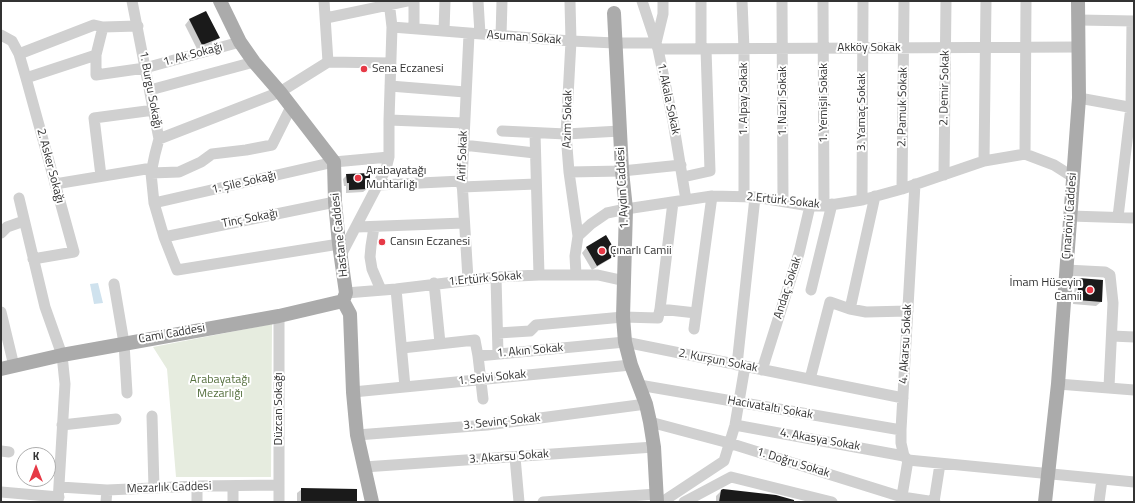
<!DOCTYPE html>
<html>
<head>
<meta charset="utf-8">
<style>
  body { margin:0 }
  #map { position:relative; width:1135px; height:503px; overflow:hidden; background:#fff; font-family:"Titillium Web",sans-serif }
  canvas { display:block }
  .frame { position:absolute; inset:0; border:2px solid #333; pointer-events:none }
  .north { position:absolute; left:16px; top:447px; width:40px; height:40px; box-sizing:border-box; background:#fff; border:1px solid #adadad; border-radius:50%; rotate:0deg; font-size:11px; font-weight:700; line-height:16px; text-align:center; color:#333 }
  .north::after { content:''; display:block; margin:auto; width:14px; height:18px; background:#e63946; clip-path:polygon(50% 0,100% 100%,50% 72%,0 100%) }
</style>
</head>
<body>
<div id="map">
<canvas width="1135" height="503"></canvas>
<div class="frame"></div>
<div class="north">K</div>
</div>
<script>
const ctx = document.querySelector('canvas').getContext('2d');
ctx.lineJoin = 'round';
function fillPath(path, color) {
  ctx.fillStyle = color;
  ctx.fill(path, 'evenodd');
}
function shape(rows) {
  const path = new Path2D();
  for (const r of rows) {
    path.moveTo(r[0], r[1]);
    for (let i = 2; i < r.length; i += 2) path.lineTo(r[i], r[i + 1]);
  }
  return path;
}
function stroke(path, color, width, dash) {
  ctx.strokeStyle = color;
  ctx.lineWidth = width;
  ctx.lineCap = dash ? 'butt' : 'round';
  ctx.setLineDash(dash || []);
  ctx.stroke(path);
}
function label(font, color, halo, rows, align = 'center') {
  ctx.font = font + ' "Titillium Web",sans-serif';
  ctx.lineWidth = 4;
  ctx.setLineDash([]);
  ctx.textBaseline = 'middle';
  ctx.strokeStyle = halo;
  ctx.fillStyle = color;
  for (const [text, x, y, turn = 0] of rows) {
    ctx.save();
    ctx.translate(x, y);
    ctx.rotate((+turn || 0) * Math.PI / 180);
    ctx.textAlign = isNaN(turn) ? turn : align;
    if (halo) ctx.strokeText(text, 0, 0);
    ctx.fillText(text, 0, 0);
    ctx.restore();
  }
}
fillPath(shape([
  [272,324,271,477,176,477,167,369,153,347]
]), '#e6ecdf');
fillPath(shape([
  [98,283,103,303,94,304,90,284]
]), '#cfe2ee');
fillPath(shape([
  [205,12,218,38,214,43,197,49,185,25,189,20],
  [347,175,369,182,367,185,367,189,363,192,346,193,346,186,344,186,343,179],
  [606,237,615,255,610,259,592,270,582,253,586,248],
  [1080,279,1101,302,1096,306,1073,304,1075,284],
  [302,489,356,502,297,502,297,493],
  [721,491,776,496,799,502,716,502,716,496]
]), '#0003');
fillPath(shape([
  [206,11,220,38,202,45,189,19],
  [370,173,370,183,368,183,368,189,349,190,349,183,347,183,346,174],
  [606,235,616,252,616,255,597,266,586,247],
  [1079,278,1103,280,1102,302,1077,300],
  [301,488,357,489,357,502,301,502],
  [723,489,776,495,794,500,794,502,719,502,721,490]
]), '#1a1a1a');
stroke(shape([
  [132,1,159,139,155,154,151,173,154,203,164,237,177,270,339,244],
  [324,1,328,62],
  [478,1,480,34],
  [642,1,658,49,673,121,686,200],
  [701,1,701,49],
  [742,1,744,49,744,196],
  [782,1,783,201],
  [823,1,824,206],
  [570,2,571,41,566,134,569,172,578,236],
  [326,18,407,1],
  [1079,20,1134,21],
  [392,27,571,41,615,43,656,43,663,14,663,1],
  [414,28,414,1],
  [444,31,445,1],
  [1,35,12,41],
  [501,36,502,1],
  [12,41,19,54,26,78,74,252,33,259],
  [658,49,1079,47],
  [19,54,94,25,103,27,138,26],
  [96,55,103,27],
  [26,78,96,55,96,75,145,68,240,42],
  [390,86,465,92],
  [150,90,254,62],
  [1079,98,1134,108],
  [389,120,464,123],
  [502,131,566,134,620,131],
  [535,133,539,275],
  [159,139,280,92,328,62,391,63],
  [463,145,535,153],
  [1025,154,1026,1],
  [984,161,986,1],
  [569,172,622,171,681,165],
  [151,173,179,172,201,162,212,154,246,150,272,145,291,107],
  [944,175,946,1],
  [101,176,94,118,154,110],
  [683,177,710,171,706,49],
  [55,184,152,168],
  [378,185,462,181],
  [462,187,536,184],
  [902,189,904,1],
  [19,198,45,307,62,355,65,384,58,502],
  [862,200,863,1],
  [154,203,334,162,389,157],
  [1070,216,1134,218],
  [1118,217,1131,107,1132,21],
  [357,227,464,223],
  [374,227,371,246,370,257,372,269,381,290],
  [1,233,7,227,24,221],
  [164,237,335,202],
  [341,255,386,169,389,157,389,120,392,27,389,1],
  [1066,270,1105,272,1110,275,1113,303,1109,387],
  [576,275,575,256,578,236,591,224,607,213,626,209,712,196,755,197,810,206,824,206,862,200,902,189,984,161,1025,154,1054,165,1073,177],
  [496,277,498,354],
  [468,279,462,181,469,34],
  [434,283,440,343],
  [114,284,124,343,127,393],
  [396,289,405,387],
  [811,290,832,204],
  [346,293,396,289,496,277,539,275,598,275,625,281],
  [660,309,673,202],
  [850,309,866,312,908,311],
  [1,312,14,366],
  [279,316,279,502],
  [694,329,712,196],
  [498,333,530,331,536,325,623,317,658,318,660,309,696,313],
  [1112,336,1134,337],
  [402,348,475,340,478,356],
  [737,365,755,197],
  [762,370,799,253,810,206],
  [810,379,830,302,850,309,875,196],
  [1058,384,1134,390],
  [639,385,901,430],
  [353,392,631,365],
  [483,399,478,356,625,342,903,398],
  [152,416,154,488],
  [650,422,729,443,902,497,935,502],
  [62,425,116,419],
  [735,425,904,456],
  [357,435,487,425,646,404],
  [1,451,9,452],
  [515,457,519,502],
  [908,460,1134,482],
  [364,467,654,447],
  [233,486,233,502],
  [60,487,107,490,197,486,279,485],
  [1,492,59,497],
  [106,502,107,490],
  [197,502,197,486],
  [543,502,657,494],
  [662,502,724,461,735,425,745,366],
  [684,502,731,477,832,502],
  [901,502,908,460,904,456,901,443,901,430,915,184],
  [934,502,940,464],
  [1099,502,1102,479]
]), '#d0d0d0', 11);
stroke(shape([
  [220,1,240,42,254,62,280,92,334,162,335,202,339,244,346,293,343,301,350,314,353,392,357,435,372,502],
  [614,13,622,171,626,209,623,317,625,342,631,365,646,404,650,422,654,447,657,502],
  [1,369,62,355,279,316,343,301],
  [1045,502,1058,384,1079,98,1078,1]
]), '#ababab', 14);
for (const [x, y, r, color] of [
  [364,69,4,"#e63946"],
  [358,178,4,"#e63946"],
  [382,242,4,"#e63946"],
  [602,251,4,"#e63946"],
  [1090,290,4,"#e63946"]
]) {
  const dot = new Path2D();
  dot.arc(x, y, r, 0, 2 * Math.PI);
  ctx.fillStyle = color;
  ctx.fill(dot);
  stroke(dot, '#fff', 1.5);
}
label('12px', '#333', '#fff', [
  ["Asuman Sokak",524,38,4],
  ["Akköy Sokak",869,48],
  ["1. Ak Sokağı",193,55,-15],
  ["2. Demir Sokak",945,88,-89],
  ["1. Burgu Sokağı",150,90,79],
  ["1. Akala Sokak",668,99,78],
  ["1. Alpay Sokak",744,99,-90],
  ["1. Nazlı Sokak",783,101,-90],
  ["1. Yemişli Sokak",824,103,-90],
  ["2. Pamuk Sokak",903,107,-89],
  ["3. Yamaç Sokak",862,112,-90],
  ["Azim Sokak",568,119,-89],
  ["Arif Sokak",463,156,-88],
  ["2. Asker Sokağı",50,166,75],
  ["1. Şile Sokağı",244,183,-13],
  ["1. Aydın Caddesi",623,188,-93],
  ["2.Ertürk Sokak",783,201,6],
  ["Çınarönü Caddesi",1070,216,-86],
  ["Tinç Sokağı",250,219,-11],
  ["Hastane Caddesi",340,235,-96],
  ["1.Ertürk Sokak",485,279,-5],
  ["Andaç Sokak",788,288,-72],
  ["Cami Caddesi",172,334,-10],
  ["4. Akarsu Sokak",906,344,-87],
  ["1. Akın Sokak",530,351,-5],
  ["2. Kurşun Sokak",718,361,11],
  ["1. Selvi Sokak",492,378,-6],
  ["Hacivataltı Sokak",770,408,10],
  ["Düzcan Sokağı",279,409,-90],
  ["3. Sevinç Sokak",502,422,-6],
  ["4. Akasya Sokak",820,440,10],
  ["3. Akarsu Sokak",509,457,-4],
  ["1. Doğru Sokak",793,463,17],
  ["Mezarlık Caddesi",169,488,-2]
]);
label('12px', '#333', '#fff', [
  ["Sena Eczanesi",372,69],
  ["Arabayatağı",366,171],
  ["Muhtarlığı",366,185],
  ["Cansın Eczanesi",390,242],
  ["Çınarlı Camii",610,251],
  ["İmam Hüseyin",1082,283,"right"],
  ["Camii",1082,297,"right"]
], 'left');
label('12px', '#56703f', '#fff', [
  ["Arabayatağı",220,380],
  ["Mezarlığı",220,394]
]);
</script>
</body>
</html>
